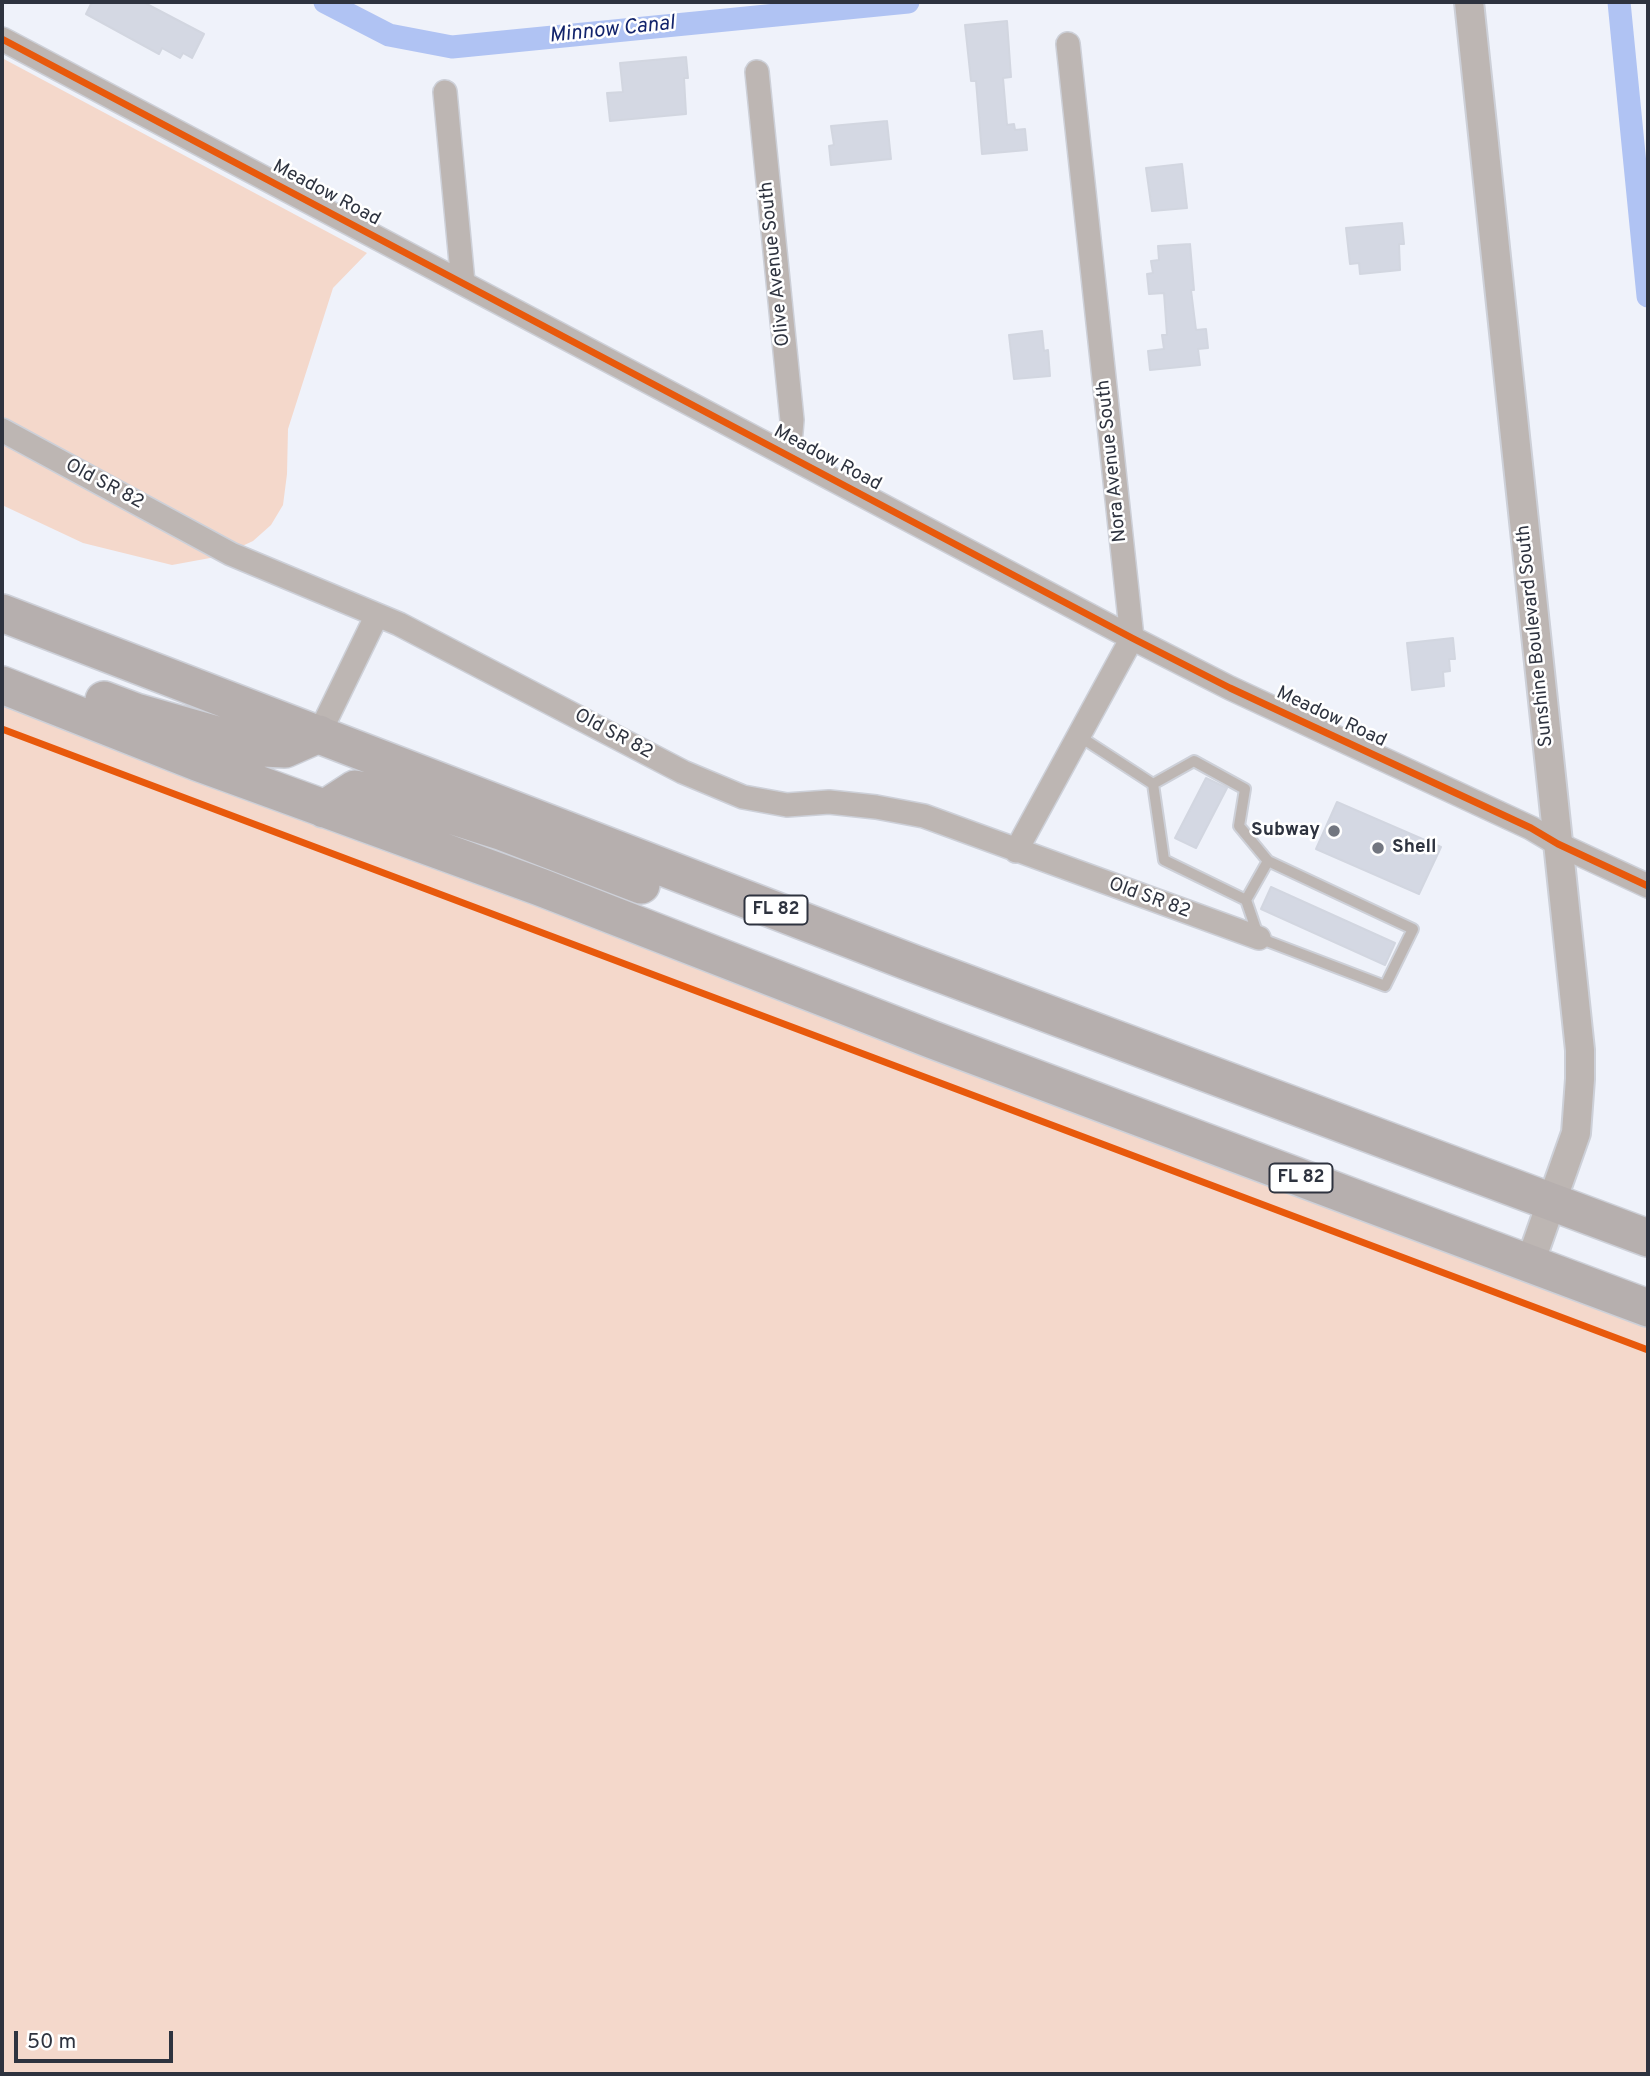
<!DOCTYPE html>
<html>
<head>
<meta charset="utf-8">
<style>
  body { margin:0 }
  #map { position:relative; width:1650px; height:2076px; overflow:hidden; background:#eff2fa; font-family:Overpass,sans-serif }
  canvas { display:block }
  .frame { position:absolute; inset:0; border:4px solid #2e333f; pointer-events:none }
  .scale { position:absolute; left:14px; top:2031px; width:159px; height:32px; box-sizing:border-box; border:4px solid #2e333f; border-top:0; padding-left:9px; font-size:21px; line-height:24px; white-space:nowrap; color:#2e333f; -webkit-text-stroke:5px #fff; paint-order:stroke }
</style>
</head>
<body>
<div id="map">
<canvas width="1650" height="2076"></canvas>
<div class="frame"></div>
<div class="scale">50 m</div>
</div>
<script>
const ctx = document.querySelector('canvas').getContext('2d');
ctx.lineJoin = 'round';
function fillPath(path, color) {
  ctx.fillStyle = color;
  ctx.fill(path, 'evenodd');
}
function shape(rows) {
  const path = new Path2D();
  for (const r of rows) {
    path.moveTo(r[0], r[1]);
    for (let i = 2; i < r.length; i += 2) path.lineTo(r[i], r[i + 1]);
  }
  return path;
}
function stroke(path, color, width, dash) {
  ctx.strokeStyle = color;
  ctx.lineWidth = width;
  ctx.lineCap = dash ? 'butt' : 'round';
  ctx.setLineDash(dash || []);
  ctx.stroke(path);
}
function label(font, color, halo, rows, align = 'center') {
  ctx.font = font + ' Overpass,sans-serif';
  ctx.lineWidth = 5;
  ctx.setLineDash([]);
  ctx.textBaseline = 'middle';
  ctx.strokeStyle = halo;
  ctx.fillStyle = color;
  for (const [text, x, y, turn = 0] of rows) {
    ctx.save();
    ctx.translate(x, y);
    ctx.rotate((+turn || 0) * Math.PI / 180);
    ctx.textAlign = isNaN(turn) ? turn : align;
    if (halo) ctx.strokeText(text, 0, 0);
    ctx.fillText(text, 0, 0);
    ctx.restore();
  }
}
fillPath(shape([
  [2,58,367,253,333,288,288,429,287,474,283,505,271,525,253,541,221,556,172,565,83,543,2,505],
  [2,698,1648,1321,1648,2074,2,2074]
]), '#f4d8cb');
stroke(shape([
  [325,2,389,35,452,47,908,2],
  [1619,2,1648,296]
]), '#b0c3f3', 23);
const building = shape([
  [92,2,143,2,204,34,192,58,183,53,180,58,162,48,159,54,86,14,92,2],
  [1007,21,1011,77,1003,78,1007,125,1014,124,1015,130,1025,129,1027,150,982,154,976,81,971,81,965,25,1007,21],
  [686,57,688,78,684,78,686,114,610,121,607,93,623,92,620,63,686,57],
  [887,121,891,159,831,165,829,146,834,145,831,126,887,121],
  [1182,164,1187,208,1152,211,1146,168,1182,164],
  [1402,223,1404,244,1399,244,1400,270,1360,274,1359,263,1350,264,1346,228,1402,223],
  [1190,244,1194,290,1191,290,1196,330,1206,329,1208,348,1198,349,1200,365,1150,370,1148,351,1164,349,1162,335,1167,335,1164,293,1149,294,1147,274,1153,273,1151,261,1159,260,1158,246,1190,244],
  [1042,331,1044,351,1048,350,1050,376,1014,379,1009,335,1042,331],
  [1453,638,1455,659,1449,659,1450,671,1443,672,1444,686,1412,690,1407,643,1453,638],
  [1206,778,1227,788,1196,848,1175,838,1206,778],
  [1337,802,1441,847,1419,894,1316,849,1337,802],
  [1271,887,1395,943,1385,965,1261,909,1271,887]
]);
fillPath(building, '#d4d8e3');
stroke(building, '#d2d6e0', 2);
const service = shape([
  [1079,736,1153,784,1164,860,1246,900,1259,938,1385,986,1413,929,1268,861,1239,826,1245,789,1194,761,1153,784],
  [1246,900,1268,861]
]);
const minor = shape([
  [2,39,1132,638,1230,688,1531,828,1558,844,1648,886],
  [757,72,792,420,789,456],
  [445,92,463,283],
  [2,430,231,554,399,624,683,772,743,797,787,805,829,802,876,807,924,816,1259,938],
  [319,734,377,615],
  [1016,851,1132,638,1068,44]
]);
const tertiary = shape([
  [1469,2,1580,1050,1580,1079,1576,1133,1530,1263]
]);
const trunk = shape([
  [2,613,912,963,1648,1238],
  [2,685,197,762,540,887,933,1040,1648,1308],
  [104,700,136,712,263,748,285,749,319,734],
  [324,809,355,789,400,799,503,832,641,885]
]);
stroke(service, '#cdd0d8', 14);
stroke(minor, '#cdd0d8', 26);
stroke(tertiary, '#cdd0d8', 32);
stroke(trunk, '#cdd0d8', 40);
stroke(service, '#bdb6b3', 10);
stroke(minor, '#bdb6b3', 23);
stroke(tertiary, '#bdb6b3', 28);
stroke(trunk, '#b6afae', 37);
stroke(shape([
  [2,39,1132,638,1230,688,1531,828,1558,844,1648,886],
  [2,729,1648,1350]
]), '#e8590c', 7);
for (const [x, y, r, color] of [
  [1334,831,7,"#727680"],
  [1378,848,7,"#727680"]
]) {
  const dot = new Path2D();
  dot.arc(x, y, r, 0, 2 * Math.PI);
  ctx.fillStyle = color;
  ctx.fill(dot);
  stroke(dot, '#fff', 2.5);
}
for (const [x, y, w] of [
  [776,910,63],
  [1301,1178,63]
]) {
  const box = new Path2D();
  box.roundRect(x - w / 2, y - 14.5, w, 29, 5);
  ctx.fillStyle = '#fff';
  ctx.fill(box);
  stroke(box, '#2e333f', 2);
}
label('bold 18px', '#2e333f', null, [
  ["FL 82",776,910],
  ["FL 82",1301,1178]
]);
label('19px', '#2e333f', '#fff', [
  ["Meadow Road",326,194,28],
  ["Olive Avenue South",776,264,-96],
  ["Meadow Road",827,459,28],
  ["Nora Avenue South",1113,461,-96],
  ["Old SR 82",104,485,28],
  ["Sunshine Boulevard South",1536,636,-96],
  ["Meadow Road",1331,718,25],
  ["Old SR 82",613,735,28],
  ["Old SR 82",1149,899,20]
]);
label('bold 19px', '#2e333f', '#fff', [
  ["Subway",1320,831],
  ["Shell",1392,848,"left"]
], 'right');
label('italic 21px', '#12246c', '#fff', [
  ["Minnow Canal",612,31,-6]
]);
</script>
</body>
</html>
